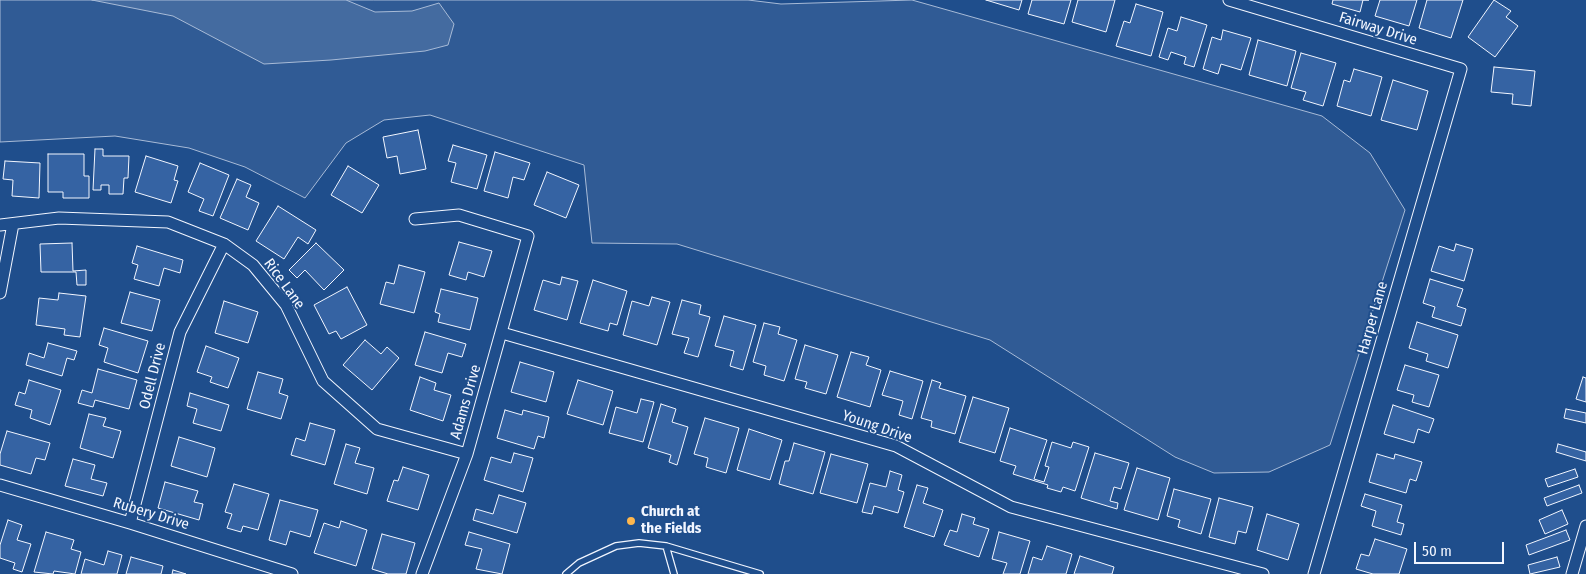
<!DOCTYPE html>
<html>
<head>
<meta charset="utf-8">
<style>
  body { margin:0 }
  #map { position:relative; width:1586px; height:574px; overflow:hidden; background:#1f4e8c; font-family:"Fira Sans Condensed",sans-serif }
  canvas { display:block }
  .scale { position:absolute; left:1414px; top:542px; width:90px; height:22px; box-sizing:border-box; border:2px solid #f2f6ff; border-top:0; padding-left:6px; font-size:15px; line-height:18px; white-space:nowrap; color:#f2f6ff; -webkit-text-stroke:4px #1f4e8c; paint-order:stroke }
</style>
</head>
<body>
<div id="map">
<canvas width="1586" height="574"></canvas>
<div class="scale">50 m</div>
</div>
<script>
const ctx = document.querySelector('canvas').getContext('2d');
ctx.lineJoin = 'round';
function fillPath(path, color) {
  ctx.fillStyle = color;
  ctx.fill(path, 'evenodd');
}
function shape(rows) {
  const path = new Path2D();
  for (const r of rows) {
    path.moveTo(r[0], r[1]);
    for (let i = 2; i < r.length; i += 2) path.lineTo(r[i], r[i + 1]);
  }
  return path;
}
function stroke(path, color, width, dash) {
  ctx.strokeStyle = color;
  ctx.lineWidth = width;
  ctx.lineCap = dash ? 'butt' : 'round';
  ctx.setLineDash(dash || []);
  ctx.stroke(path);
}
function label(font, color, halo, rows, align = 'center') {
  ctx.font = font + ' "Fira Sans Condensed",sans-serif';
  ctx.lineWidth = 4;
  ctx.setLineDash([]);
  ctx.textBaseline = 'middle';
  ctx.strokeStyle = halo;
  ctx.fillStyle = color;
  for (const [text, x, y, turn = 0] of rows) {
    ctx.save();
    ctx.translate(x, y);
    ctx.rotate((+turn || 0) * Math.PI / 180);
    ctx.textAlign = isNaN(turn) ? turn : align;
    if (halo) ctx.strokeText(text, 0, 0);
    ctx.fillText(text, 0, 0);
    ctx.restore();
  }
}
const built = shape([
  [0,0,748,0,781,4,912,0,1322,116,1370,153,1405,210,1330,445,1269,472,1214,473,1175,457,990,340,677,244,592,243,584,165,430,115,384,120,346,143,305,198,245,167,189,148,115,136,0,142,0,0]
]);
fillPath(built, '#305b95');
stroke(built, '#a8bbd7', 1);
const water = shape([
  [92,0,346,0,375,12,412,11,439,3,454,24,448,45,425,51,331,60,264,64,173,16,92,0]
]);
fillPath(water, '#446ba0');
stroke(water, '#a8bbd7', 1);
const building = shape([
  [986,0,1022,0,1019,10,986,0],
  [1032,0,1071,0,1064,24,1028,14,1032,0],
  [1078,0,1115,0,1106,32,1072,22,1078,0],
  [1333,0,1369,0,1363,0,1360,12,1332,4,1333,0],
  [1380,0,1417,0,1409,26,1375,16,1380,0],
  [1427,0,1463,0,1451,38,1419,28,1427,0],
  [1494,0,1511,11,1506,17,1518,26,1495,57,1468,37,1494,0],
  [1136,4,1163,12,1151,56,1116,46,1124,21,1130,23,1136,4],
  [1181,17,1207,25,1194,67,1184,64,1186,57,1171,52,1168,60,1159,57,1168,28,1177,31,1181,17],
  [1223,30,1251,38,1241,70,1221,64,1218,74,1203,69,1212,37,1221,40,1223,30],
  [1258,40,1296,51,1287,86,1249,75,1258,40],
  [1301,53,1336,63,1323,106,1303,100,1306,92,1291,88,1301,53],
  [1494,67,1535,71,1531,106,1512,104,1513,94,1491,92,1494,67],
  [1354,69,1382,77,1371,116,1337,106,1344,80,1350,82,1354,69],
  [1393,80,1428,91,1417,130,1381,120,1393,80],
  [418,130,426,169,400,174,397,156,387,158,383,137,418,130],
  [453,145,487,155,477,189,451,182,456,163,448,161,453,145],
  [95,149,103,149,103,156,129,156,128,178,124,178,123,194,109,194,109,185,101,185,101,190,93,190,95,149],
  [495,152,530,163,524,180,513,177,508,198,484,191,495,152],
  [48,154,84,154,84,176,89,176,89,198,63,198,63,192,48,192,48,154],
  [146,156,178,166,174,180,178,181,171,203,135,192,146,156],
  [5,161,40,163,39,198,12,196,13,180,3,179,5,161],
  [200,163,229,175,213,216,199,211,204,199,188,192,200,163],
  [348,166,379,185,362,213,331,195,348,166],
  [547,172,579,185,566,218,534,205,547,172],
  [237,179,251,185,246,197,259,203,248,230,220,218,237,179],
  [278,206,316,230,308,244,298,237,284,259,256,241,278,206],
  [459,242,492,251,484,277,468,272,466,280,449,275,459,242],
  [72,243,73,271,86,270,86,285,77,285,76,272,41,272,40,244,72,243],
  [316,243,344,270,324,290,305,270,297,278,289,270,316,243],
  [1456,244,1473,249,1464,281,1431,271,1439,246,1454,251,1456,244],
  [137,246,183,260,180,273,164,268,159,286,134,279,138,265,132,263,137,246],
  [399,265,425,272,414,313,380,304,386,282,394,284,399,265],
  [562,277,578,281,567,320,534,310,543,280,560,285,562,277],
  [1430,279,1463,289,1457,306,1466,309,1461,326,1432,317,1435,307,1423,303,1430,279],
  [593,280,627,291,617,325,610,323,608,331,580,323,593,280],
  [347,287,367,325,341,339,336,331,329,334,314,305,347,287],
  [441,289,478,298,470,330,438,322,440,314,435,312,441,289],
  [130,292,160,300,152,331,121,323,130,292],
  [59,293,86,296,80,337,64,335,65,329,36,325,39,298,58,300,59,293],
  [652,297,670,302,657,345,623,335,632,301,649,306,652,297],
  [682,300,701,305,699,314,710,317,698,357,684,353,689,338,672,334,682,300],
  [224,301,258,312,248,343,215,333,224,301],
  [724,316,756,325,743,370,730,366,734,351,715,346,724,316],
  [1417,322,1458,335,1448,368,1426,361,1428,354,1409,348,1417,322],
  [764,323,780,327,778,334,797,340,784,381,764,375,766,366,753,362,764,323],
  [104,328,148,341,138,373,104,362,108,348,99,345,104,328],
  [425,332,466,344,462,357,448,353,442,373,415,365,425,332],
  [365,340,381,354,387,347,399,358,372,390,343,365,365,340],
  [48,343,77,351,74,360,67,358,62,376,26,365,29,353,44,358,48,343],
  [805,345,838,355,826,394,805,388,807,382,795,379,805,345],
  [206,346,239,358,228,388,210,382,212,377,197,372,206,346],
  [851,352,869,357,866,365,881,370,870,407,837,397,851,352],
  [520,362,554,372,546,402,511,392,520,362],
  [1405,365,1439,375,1429,407,1412,402,1414,395,1397,390,1405,365],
  [98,369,137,380,129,409,95,400,93,407,78,403,82,390,92,393,98,369],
  [890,371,923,381,912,419,899,415,903,401,882,395,890,371],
  [258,372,283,379,279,393,288,396,281,419,247,409,258,372],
  [420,377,436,383,434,390,451,395,443,421,410,410,420,377],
  [1583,377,1586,378,1586,402,1576,399,1583,377],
  [29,380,61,390,50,425,30,418,32,410,15,405,19,392,25,394,29,380],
  [578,380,613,391,603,425,567,414,578,380],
  [932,380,941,383,939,388,966,396,955,434,931,427,932,421,921,418,932,380],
  [190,393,229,405,221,431,193,423,197,409,187,406,190,393],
  [973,397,1009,408,995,453,959,442,973,397],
  [641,399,654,402,643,442,609,433,616,407,637,413,641,399],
  [661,404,676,409,672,422,688,427,677,465,669,462,671,455,648,448,661,404],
  [1393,405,1434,419,1429,433,1418,429,1414,443,1384,434,1393,405],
  [1566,409,1586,413,1586,423,1564,418,1566,409],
  [505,410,522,415,523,410,549,417,544,438,538,436,534,449,497,438,505,410],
  [89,414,106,418,103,426,121,431,113,458,80,448,89,414],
  [705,418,739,428,726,473,706,467,708,458,694,454,705,418],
  [310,423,335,430,325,465,291,455,296,438,305,441,310,423],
  [1010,428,1047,440,1034,479,1044,482,1049,467,1045,466,1052,442,1071,448,1073,442,1089,447,1075,491,1063,487,1061,492,1047,488,1048,485,1013,474,1016,466,1000,461,1010,428],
  [749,429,782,440,770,480,737,470,749,429],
  [7,431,50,443,45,460,36,458,31,474,0,465,0,454,7,431],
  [179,437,215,448,207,477,171,466,179,437],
  [794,443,825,452,813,494,779,484,785,461,789,461,794,443],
  [346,444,360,448,355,463,374,468,367,494,334,484,346,444],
  [1558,444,1586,452,1586,461,1556,452,1558,444],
  [514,453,533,458,523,492,484,480,491,457,511,463,514,453],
  [1095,453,1129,463,1121,489,1114,487,1110,501,1118,503,1117,509,1081,498,1095,453],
  [831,454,868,464,857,503,820,493,831,454],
  [1377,454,1394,459,1395,454,1422,462,1416,481,1410,479,1406,493,1369,482,1377,454],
  [73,459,95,465,91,479,107,483,103,496,65,486,73,459],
  [403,467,429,475,418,510,387,501,394,480,398,481,403,467],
  [1137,468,1170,478,1158,520,1124,510,1137,468],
  [1575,469,1578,477,1548,487,1545,479,1575,469],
  [890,471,902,475,898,490,904,492,898,513,874,506,872,514,862,512,870,483,886,487,890,471],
  [165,482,198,491,194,502,203,504,199,520,158,508,165,482],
  [234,484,269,494,258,530,243,526,241,532,227,528,232,514,225,512,234,484],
  [917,485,928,488,923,503,943,510,934,537,904,527,917,485],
  [1579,485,1582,493,1547,506,1544,498,1579,485],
  [1174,489,1211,499,1201,534,1178,527,1180,520,1167,516,1174,489],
  [1365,494,1402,505,1397,522,1404,524,1401,535,1372,526,1376,511,1361,506,1365,494],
  [499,495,526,503,517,533,473,520,476,509,493,514,499,495],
  [1219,498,1253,507,1246,533,1238,531,1235,544,1209,537,1219,498],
  [280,500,318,510,310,537,290,531,286,545,269,540,280,500],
  [1562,510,1568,524,1545,534,1539,520,1562,510],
  [962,514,975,518,973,524,989,529,979,557,944,545,950,530,957,532,962,514],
  [1267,514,1299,524,1288,560,1257,550,1267,514],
  [8,520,22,525,17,540,31,544,22,572,13,569,15,563,0,558,0,545,8,520],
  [341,521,367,530,356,566,314,553,324,523,339,528,341,521],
  [1566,530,1570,540,1529,555,1526,545,1566,530],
  [46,532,74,540,71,549,81,552,75,574,54,571,53,574,34,572,46,532],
  [469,532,510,544,502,574,476,569,482,549,465,545,469,532],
  [999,532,1030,541,1020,574,1003,574,1007,563,992,559,999,532],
  [382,534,415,543,406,574,388,574,372,569,382,534],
  [1375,539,1407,549,1399,574,1373,574,1356,569,1361,554,1369,556,1375,539],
  [1047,546,1072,554,1066,574,1028,574,1033,557,1042,560,1047,546],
  [108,551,122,555,117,574,81,574,85,559,104,565,108,551],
  [1080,556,1114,567,1112,574,1074,574,1080,556],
  [131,557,163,566,161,574,126,574,131,557],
  [1557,557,1560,567,1530,574,1528,565,1557,557],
  [173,570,186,574,172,574,173,570]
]);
fillPath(building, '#3563a3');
stroke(building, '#f2f6ff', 1);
const service = shape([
  [666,546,674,574],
  [566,574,579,563,616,546,639,543,666,546,760,574]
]);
const minor = shape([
  [1229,0,1461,69,1314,574],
  [415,219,459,215,528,236,467,454,422,574],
  [0,225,59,218,168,222,224,244,253,265,286,305,323,381,377,429,467,454],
  [0,293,13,224],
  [502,333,896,446,1011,507,1263,574],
  [0,485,130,523,292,574],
  [130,523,180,332,224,244],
  [1572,574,1586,526]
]);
stroke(service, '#f2f6ff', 8);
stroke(minor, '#f2f6ff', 13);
stroke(service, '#1f4e8c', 5.5);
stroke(minor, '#1f4e8c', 11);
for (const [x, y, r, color] of [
  [631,521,5,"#ffb74d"]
]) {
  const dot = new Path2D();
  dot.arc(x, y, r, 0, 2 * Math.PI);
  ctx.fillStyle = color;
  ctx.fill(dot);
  stroke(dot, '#1f4e8c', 2);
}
label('15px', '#f2f6ff', '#1f4e8c', [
  ["Fairway Drive",1378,29,17],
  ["Rice Lane",284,284,54],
  ["Harper Lane",1373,318,-74],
  ["Odell Drive",153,376,-76],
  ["Adams Drive",466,402,-74],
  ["Young Drive",877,427,19],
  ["Rubery Drive",151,514,17]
]);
label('bold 15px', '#f2f6ff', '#1f4e8c', [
  ["Church at",641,512],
  ["the Fields",641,529]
], 'left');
</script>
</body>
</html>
